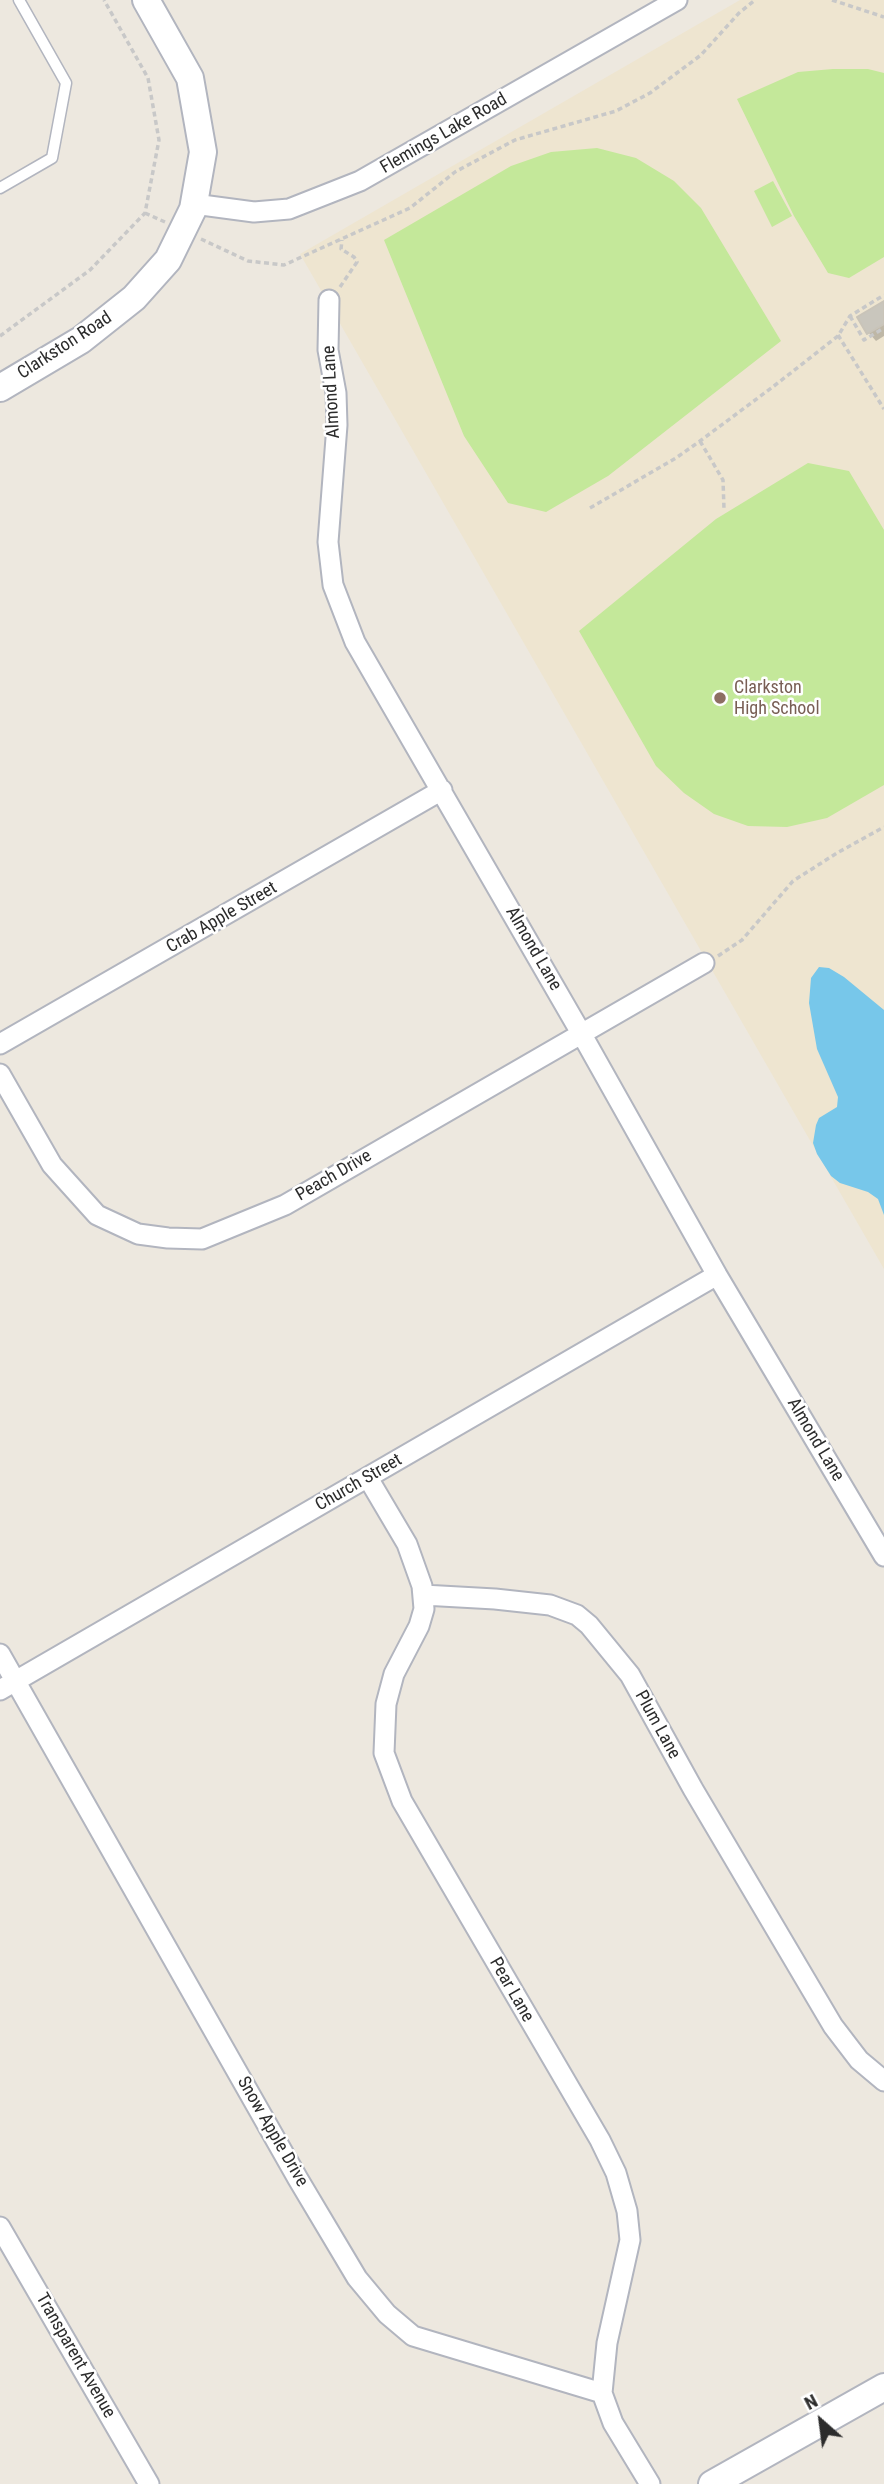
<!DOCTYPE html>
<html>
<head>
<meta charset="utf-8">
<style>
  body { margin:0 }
  #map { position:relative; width:884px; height:2484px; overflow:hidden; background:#ede8df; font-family:"Roboto Condensed",sans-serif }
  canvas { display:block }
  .north { position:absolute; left:786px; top:2386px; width:70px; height:70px; -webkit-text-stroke:5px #fff; paint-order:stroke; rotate:332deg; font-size:19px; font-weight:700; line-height:28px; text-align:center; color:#2c2c2c }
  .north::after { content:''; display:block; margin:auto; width:24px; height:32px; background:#2c2c2c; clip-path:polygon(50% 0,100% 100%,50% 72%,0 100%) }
</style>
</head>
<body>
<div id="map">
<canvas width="884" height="2484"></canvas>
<div class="north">N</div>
</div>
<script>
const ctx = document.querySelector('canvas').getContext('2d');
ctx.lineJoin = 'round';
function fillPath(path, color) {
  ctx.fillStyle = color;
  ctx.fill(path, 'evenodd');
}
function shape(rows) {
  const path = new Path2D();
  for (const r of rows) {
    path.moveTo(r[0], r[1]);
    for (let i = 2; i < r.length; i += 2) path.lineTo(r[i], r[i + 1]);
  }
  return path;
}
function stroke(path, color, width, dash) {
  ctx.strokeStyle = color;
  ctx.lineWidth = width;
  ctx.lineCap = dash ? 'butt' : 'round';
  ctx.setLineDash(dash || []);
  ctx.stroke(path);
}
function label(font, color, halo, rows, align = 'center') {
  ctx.font = font + ' "Roboto Condensed",sans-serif';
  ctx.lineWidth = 5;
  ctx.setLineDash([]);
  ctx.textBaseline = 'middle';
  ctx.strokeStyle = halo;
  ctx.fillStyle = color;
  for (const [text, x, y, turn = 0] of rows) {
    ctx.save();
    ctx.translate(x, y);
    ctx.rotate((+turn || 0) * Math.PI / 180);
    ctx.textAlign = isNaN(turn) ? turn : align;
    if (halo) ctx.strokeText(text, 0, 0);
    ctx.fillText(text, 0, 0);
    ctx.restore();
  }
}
fillPath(shape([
  [740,0,884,0,884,1269,300,254]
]), '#eee5d0');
fillPath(shape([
  [833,69,868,69,884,73,884,257,849,278,828,273,794,216,737,99,798,72],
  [597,148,636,158,674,181,701,208,781,341,608,476,546,512,508,503,464,436,384,240,511,166,551,152],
  [773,181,792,216,772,227,754,191],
  [808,463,849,471,884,530,884,785,827,818,787,827,748,826,714,814,684,793,656,766,579,631,716,519]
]), '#c4e89a');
fillPath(shape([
  [819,967,829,968,844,977,884,1010,884,1215,878,1199,868,1192,840,1183,831,1176,817,1154,813,1143,816,1125,819,1118,837,1107,838,1097,817,1049,809,1003,811,978]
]), '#77c7ea');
fillPath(shape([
  [884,306,884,336,876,341,869,333]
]), '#0003');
const building = shape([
  [884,301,884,324,867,334,857,317,884,301]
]);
fillPath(building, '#c9c6bd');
stroke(building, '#c9c4b9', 2);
const lane = shape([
  [0,188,52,158,66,83,19,0]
]);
const street = shape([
  [194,204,254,212,289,209,360,181,677,0],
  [329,300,328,350,336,393,337,425,328,542,333,585,355,642,581,1033,717,1275,884,1556],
  [0,1044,442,790],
  [0,1074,52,1165,97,1215,138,1234,168,1238,202,1239,285,1205,704,963],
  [368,1478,407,1544,422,1586,424,1609,419,1626,394,1674,386,1704,384,1753,402,1801,600,2140,616,2173,627,2211,630,2240,607,2343,602,2393,613,2423,650,2484],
  [423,1595,495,1599,550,1605,577,1615,589,1625,630,1675,693,1789,833,2026,859,2060,884,2081],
  [0,1654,298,2179,357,2278,387,2314,413,2336,602,2393],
  [0,1690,717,1275],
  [0,2227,149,2484]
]);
const secondary = shape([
  [0,388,81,340,134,298,168,260,193,209,203,152,190,78,146,0],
  [712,2484,884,2387]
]);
stroke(lane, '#b2b5bf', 13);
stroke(street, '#b2b5bf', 23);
stroke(secondary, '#b2b5bf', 30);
stroke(shape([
  [832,0,884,17],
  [145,213,165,222],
  [201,239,248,261,284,265,410,208,455,172,515,140,616,111,650,93,701,55,739,13,755,0],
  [340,287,357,262,354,257,341,249,342,240],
  [850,316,864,340,884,328],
  [838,335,884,409],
  [0,336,90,270,145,213,159,140,148,78,104,0],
  [700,441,723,480,724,509],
  [590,508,676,458,700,441,774,386,838,336,850,316,884,295],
  [718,956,742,940,793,881,837,853,884,827]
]), '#c8c8c8', 3.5, [5, 3.5]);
stroke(lane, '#fff', 10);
stroke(street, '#fff', 19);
stroke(secondary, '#fff', 26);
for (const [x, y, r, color] of [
  [720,698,7,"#8d6e63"]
]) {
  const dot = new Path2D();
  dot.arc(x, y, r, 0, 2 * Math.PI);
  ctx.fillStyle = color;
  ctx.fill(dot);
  stroke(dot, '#fff', 2.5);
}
label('18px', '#2c2c2c', '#fff', [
  ["Flemings Lake Road",444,134,-30],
  ["Clarkston Road",65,346,-33],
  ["Almond Lane",332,392,-93],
  ["Crab Apple Street",222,918,-30],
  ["Almond Lane",533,949,60],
  ["Peach Drive",334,1176,-30],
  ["Almond Lane",815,1440,59],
  ["Church Street",359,1483,-30],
  ["Plum Lane",657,1725,61],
  ["Pear Lane",511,1990,60],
  ["Snow Apple Drive",272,2132,60],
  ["Transparent Avenue",75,2356,60]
]);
label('18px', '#785e54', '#fff', [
  ["Clarkston",734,688],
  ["High School",734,709]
], 'left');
</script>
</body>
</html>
